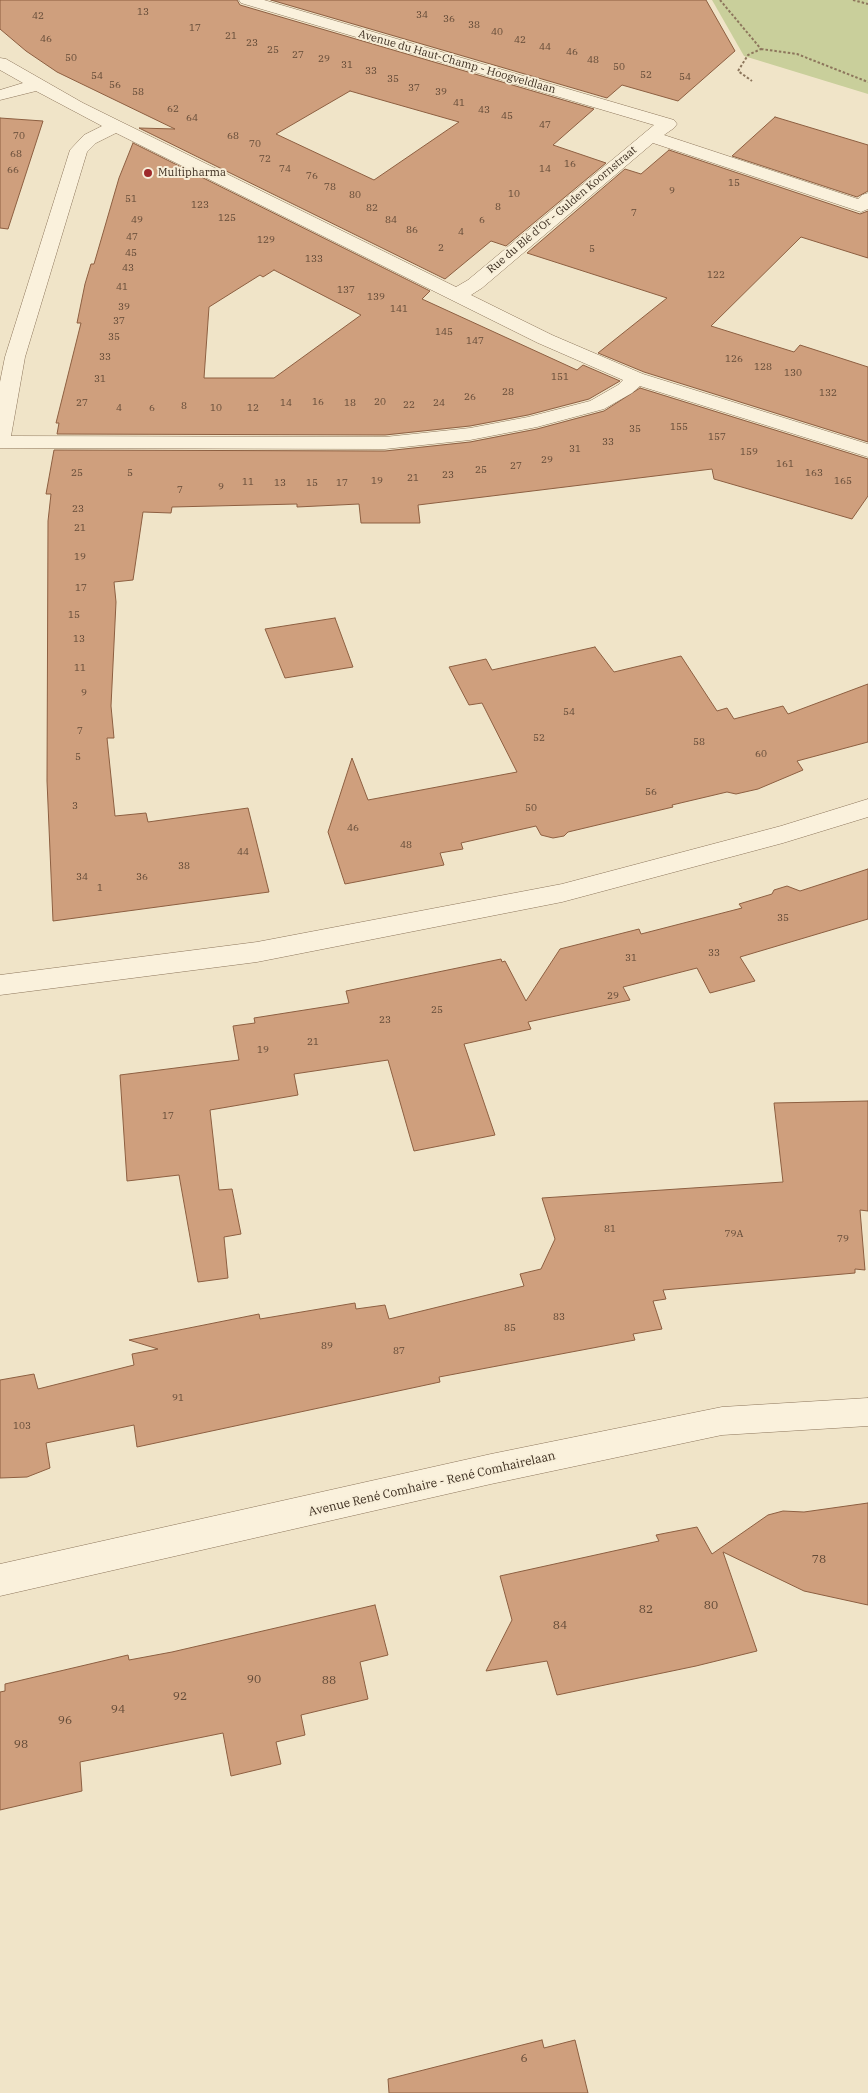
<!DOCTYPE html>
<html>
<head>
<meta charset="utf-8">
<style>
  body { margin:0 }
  canvas { display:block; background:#f0e4c8 }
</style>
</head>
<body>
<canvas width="868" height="2093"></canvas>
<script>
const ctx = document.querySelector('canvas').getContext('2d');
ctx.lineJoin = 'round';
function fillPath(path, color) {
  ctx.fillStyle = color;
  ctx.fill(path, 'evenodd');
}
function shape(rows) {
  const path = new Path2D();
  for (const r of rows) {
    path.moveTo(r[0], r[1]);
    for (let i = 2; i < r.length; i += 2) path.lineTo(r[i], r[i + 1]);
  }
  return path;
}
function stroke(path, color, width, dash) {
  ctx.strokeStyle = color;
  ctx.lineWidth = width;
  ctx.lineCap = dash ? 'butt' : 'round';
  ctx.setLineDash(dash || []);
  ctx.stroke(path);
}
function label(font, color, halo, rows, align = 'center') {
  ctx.font = font + ' "IBM Plex Serif",serif';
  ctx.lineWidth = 4;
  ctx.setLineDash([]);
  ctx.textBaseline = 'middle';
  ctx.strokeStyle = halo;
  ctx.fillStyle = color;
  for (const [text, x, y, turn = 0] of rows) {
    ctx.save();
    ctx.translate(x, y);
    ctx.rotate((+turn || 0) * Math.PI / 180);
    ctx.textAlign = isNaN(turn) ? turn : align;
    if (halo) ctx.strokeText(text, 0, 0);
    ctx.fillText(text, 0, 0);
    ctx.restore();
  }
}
fillPath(shape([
  [712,0,868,0,868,94,744,56]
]), '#c9cf9b');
const building = shape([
  [0,0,237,0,240,5,594,109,553,145,606,163,506,246,491,241,445,279,139,128,175,129,57,72,26,51,0,29,0,0],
  [350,91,459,122,374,180,276,134,350,91],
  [271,0,706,0,735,51,678,101,622,85,607,98,271,0],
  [775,117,868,145,868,191,857,197,732,156,775,117],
  [0,118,43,121,8,229,0,228,0,118],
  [133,143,430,291,422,299,577,370,583,365,620,381,589,399,528,415,470,426,385,435,57,434,59,423,56,423,81,323,77,323,85,284,91,264,94,264,119,178,133,143],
  [274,270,361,315,274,378,204,378,209,307,260,275,263,277,274,270],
  [669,150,860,214,868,211,868,258,801,237,711,326,794,352,800,345,868,367,868,442,644,372,598,353,667,298,527,253,625,169,641,174,669,150],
  [640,388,868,459,868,496,852,519,714,479,712,469,418,505,420,523,361,523,359,504,297,507,297,504,172,507,171,513,143,512,133,580,114,582,116,602,111,706,114,738,107,738,115,816,146,813,148,822,248,808,269,892,53,921,47,781,48,521,51,494,46,494,54,450,385,451,470,442,537,429,604,411,640,388],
  [335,618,353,667,285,678,265,629,335,618],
  [595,647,614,672,681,656,717,711,727,708,734,719,783,706,788,714,868,684,868,742,797,761,803,770,758,789,736,794,727,792,672,805,673,807,568,832,564,836,553,838,541,835,536,826,461,843,463,849,440,853,444,865,345,884,328,832,352,758,368,800,517,772,482,703,469,705,449,667,486,659,492,670,595,647],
  [868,869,868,919,740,957,755,981,710,993,697,968,623,987,630,1000,528,1022,531,1029,464,1044,495,1135,414,1151,388,1060,294,1074,298,1095,210,1110,219,1190,232,1189,241,1234,224,1237,228,1278,198,1282,179,1175,127,1181,120,1075,239,1060,233,1026,255,1023,254,1018,349,1003,346,991,501,959,502,962,505,961,526,1001,560,949,639,929,641,934,742,908,739,904,772,894,774,890,787,886,800,891,868,869],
  [868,1101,868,1211,860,1210,865,1270,855,1269,855,1273,663,1290,666,1299,653,1301,662,1329,633,1334,635,1340,439,1377,440,1382,137,1447,134,1425,46,1443,50,1468,27,1477,0,1478,0,1380,34,1374,38,1389,134,1365,132,1354,158,1349,129,1340,259,1314,260,1319,355,1303,356,1309,385,1305,389,1319,524,1286,520,1274,541,1269,555,1239,542,1198,783,1182,774,1103,868,1101],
  [868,1503,868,1605,804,1591,723,1552,757,1651,696,1666,557,1695,547,1661,486,1671,512,1620,500,1576,659,1541,656,1535,697,1527,712,1554,768,1515,783,1511,804,1512,868,1503],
  [375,1605,388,1655,360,1662,368,1699,301,1715,305,1735,276,1742,281,1764,231,1776,223,1733,80,1762,82,1791,0,1810,0,1692,5,1691,5,1684,128,1655,129,1660,172,1652,375,1605],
  [542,2040,544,2048,575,2040,588,2093,389,2093,388,2079,542,2040]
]);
fillPath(building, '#cf9f7d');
stroke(building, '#8d5f41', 1);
const minor = shape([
  [239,0,264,0,674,120,677,124,674,128,664,135,858,199,862,195,868,193,868,209,861,212,653,143,482,288,471,295,552,335,643,374,868,444,868,457,640,386,632,393,604,409,537,427,470,440,385,449,0,448,0,382,5,357,70,150,84,135,102,126,36,91,0,100,0,90,23,83,0,70,0,58,6,59,83,103,456,287,468,280,654,125,241,3,239,0],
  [116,133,538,343,623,380,618,385,590,401,528,417,470,428,385,437,11,436,25,357,87,152,96,143,116,133],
  [868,799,868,817,783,843,562,902,257,962,0,995,0,975,257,942,562,884,781,826,868,799],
  [868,1398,868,1426,722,1435,491,1484,0,1596,0,1564,491,1454,722,1407,868,1398]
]);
stroke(minor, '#8d765c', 1);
stroke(shape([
  [720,0,761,49,748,55,738,71,752,81],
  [853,0,868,4],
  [761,49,797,54,868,82]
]), '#8d765c', 2, [2.5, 2]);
fillPath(minor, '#faf1dc');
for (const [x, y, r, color] of [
  [148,173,5,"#9e2a2b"]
]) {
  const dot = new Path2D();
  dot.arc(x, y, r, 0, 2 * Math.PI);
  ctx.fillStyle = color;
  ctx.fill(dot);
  stroke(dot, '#f7eed8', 2);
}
label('10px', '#624a37', null, [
  ["13",143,12],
  ["34",422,15],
  ["42",38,16],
  ["36",449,19],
  ["38",474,25],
  ["17",195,28],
  ["40",497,32],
  ["21",231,36],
  ["46",46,39],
  ["42",520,40],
  ["23",252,43],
  ["44",545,47],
  ["25",273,50],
  ["46",572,52],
  ["27",298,55],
  ["50",71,58],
  ["29",324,59],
  ["48",593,60],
  ["31",347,65],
  ["50",619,67],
  ["33",371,71],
  ["52",646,75],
  ["54",97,76],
  ["54",685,77],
  ["35",393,79],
  ["56",115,85],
  ["37",414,88],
  ["58",138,92],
  ["39",441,92],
  ["41",459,103],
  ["62",173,109],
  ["43",484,110],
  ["45",507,116],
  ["64",192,118],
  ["47",545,125],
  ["70",19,136],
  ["68",233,136],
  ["70",255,144],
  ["68",16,154],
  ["72",265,159],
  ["16",570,164],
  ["74",285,169],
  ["14",545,169],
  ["66",13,170],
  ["76",312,176],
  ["15",734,183],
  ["78",330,187],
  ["9",672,191],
  ["10",514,194],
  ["80",355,195],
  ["51",131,199],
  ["123",200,205],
  ["8",498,207],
  ["82",372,208],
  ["7",634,213],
  ["125",227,218],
  ["49",137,220],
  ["84",391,220],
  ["6",482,220],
  ["86",412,230],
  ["4",461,232],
  ["47",132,237],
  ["129",266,240],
  ["2",441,248],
  ["5",592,249],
  ["45",131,253],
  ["133",314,259],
  ["43",128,268],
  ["122",716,275],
  ["41",122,287],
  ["137",346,290],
  ["139",376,297],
  ["39",124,307],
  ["141",399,309],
  ["37",119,321],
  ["145",444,332],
  ["35",114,337],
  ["147",475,341],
  ["33",105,357],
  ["126",734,359],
  ["128",763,367],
  ["130",793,373],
  ["151",560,377],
  ["31",100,379],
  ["28",508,392],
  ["132",828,393],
  ["26",470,397],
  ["16",318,402],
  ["20",380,402],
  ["27",82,403],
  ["14",286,403],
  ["18",350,403],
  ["24",439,403],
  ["22",409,405],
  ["8",184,406],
  ["4",119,408],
  ["6",152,408],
  ["10",216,408],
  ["12",253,408],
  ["155",679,427],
  ["35",635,429],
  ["157",717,437],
  ["33",608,442],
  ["31",575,449],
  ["159",749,452],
  ["29",547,460],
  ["161",785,464],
  ["27",516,466],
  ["25",481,470],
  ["25",77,473],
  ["5",130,473],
  ["163",814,473],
  ["23",448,475],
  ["21",413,478],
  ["19",377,481],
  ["165",843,481],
  ["11",248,482],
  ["13",280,483],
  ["15",312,483],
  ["17",342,483],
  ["9",221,487],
  ["7",180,490],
  ["23",78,509],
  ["21",80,528],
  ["19",80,557],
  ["17",81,588],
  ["15",74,615],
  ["13",79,639],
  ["11",80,668],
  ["9",84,693],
  ["54",569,712],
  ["7",80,731],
  ["52",539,738],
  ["58",699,742],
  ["60",761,754],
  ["5",78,757],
  ["56",651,792],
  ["3",75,806],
  ["50",531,808],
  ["46",353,828],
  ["48",406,845],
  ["44",243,852],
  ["38",184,866],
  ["34",82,877],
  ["36",142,877],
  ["1",100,888],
  ["35",783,918],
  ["33",714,953],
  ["31",631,958],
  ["29",613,996],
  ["25",437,1010],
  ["23",385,1020],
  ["21",313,1042],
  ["19",263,1050],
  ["17",168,1116],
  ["81",610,1229],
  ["79A",734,1234],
  ["79",843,1239],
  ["83",559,1317],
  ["85",510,1328],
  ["89",327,1346],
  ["87",399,1351],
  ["91",178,1398],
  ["103",22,1426]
]);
label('11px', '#3d2e20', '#f7eed8', [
  ["Avenue du Haut-Champ - Hoogveldlaan",457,62,16],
  ["Rue du Blé d'Or - Gulden Koornstraat",562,210,-40]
]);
label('11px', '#3d2e20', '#f7eed8', [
  ["Multipharma",158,173]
], 'left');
label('12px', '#3d2e20', '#f7eed8', [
  ["Avenue René Comhaire - René Comhairelaan",432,1484,-13]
]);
label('12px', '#624a37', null, [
  ["78",819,1560],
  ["80",711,1606],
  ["82",646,1610],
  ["84",560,1626],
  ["90",254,1680],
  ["88",329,1681],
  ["92",180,1697],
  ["94",118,1710],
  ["96",65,1721],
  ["98",21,1745],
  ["6",524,2059]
]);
</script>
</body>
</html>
